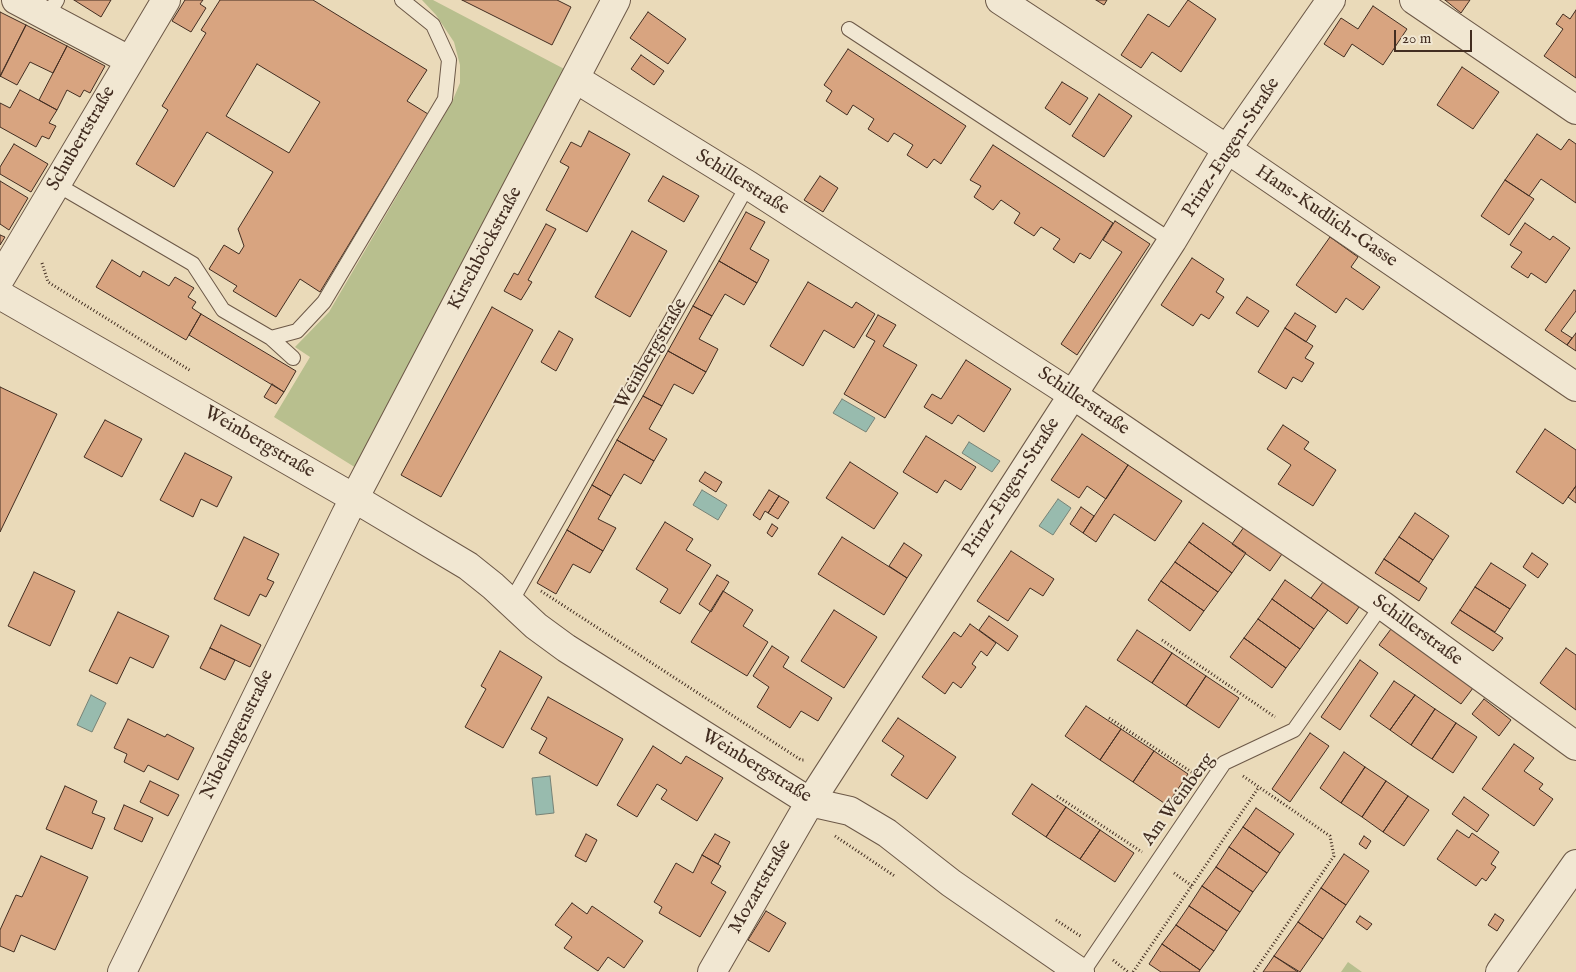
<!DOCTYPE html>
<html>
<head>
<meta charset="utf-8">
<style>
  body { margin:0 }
  #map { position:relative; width:1576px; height:972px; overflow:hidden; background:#eadab9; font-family:"IM FELL English",serif }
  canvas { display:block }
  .scale { position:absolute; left:1394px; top:30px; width:78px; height:22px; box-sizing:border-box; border:2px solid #422d21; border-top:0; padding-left:6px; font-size:15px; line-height:18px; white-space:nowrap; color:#422d21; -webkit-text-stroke:4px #f1e7d2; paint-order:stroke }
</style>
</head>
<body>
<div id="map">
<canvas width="1576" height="972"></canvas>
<div class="scale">20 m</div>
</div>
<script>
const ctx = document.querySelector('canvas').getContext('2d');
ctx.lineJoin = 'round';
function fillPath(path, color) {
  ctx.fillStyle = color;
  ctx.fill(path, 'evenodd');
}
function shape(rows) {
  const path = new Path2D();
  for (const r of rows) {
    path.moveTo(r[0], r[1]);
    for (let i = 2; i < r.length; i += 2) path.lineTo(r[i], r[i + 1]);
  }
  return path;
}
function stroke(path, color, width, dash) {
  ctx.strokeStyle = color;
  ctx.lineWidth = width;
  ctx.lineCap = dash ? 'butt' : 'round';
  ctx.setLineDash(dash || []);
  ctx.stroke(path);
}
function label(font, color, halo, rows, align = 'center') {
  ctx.font = font + ' "IM FELL English",serif';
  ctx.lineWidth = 4;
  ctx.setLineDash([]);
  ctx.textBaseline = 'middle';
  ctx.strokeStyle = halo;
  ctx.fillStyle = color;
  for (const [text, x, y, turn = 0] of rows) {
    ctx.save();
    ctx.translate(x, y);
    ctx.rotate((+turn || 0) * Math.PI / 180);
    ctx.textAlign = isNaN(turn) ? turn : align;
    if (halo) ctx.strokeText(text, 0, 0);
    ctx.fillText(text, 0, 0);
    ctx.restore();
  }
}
fillPath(shape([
  [422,0,433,0,570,72,361,471,274,417,310,357,295,347,329,312,452,102,460,83,460,65,454,42,436,15],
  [1348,962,1362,972,1341,972]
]), '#b8bf8e');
const water = shape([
  [842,399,875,418,866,432,833,413,842,399],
  [969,442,1000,461,992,472,962,453,969,442],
  [702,490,727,505,718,520,693,505,702,490],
  [1058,499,1071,508,1053,535,1039,526,1058,499],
  [91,695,106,703,92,732,77,725,91,695],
  [550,776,554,813,536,815,532,778,550,776]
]);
fillPath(water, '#98bbae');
stroke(water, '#768276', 1);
const building = shape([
  [74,0,111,0,101,17,74,0],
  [185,0,203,0,200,4,206,8,191,32,172,21,185,0],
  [220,0,313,0,427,70,407,101,428,114,320,292,300,279,276,317,233,291,237,286,209,269,224,245,239,254,244,246,238,229,273,172,207,132,174,187,136,164,168,110,162,106,206,33,201,30,220,0],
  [257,64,320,102,289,153,226,116,257,64],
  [462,0,557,0,571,7,552,45,462,0],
  [1096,0,1107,0,1104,5,1096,0],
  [1188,0,1216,19,1181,72,1152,52,1141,68,1121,55,1148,14,1169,27,1188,0],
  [1445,0,1470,0,1461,13,1445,0],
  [1373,6,1407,29,1383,65,1352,44,1344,57,1324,44,1341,18,1358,29,1373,6],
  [1576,10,1576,78,1544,56,1563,29,1556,24,1563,14,1570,19,1576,10],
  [0,12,26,25,0,77,0,12],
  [648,12,686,39,668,64,630,38,648,12],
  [26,25,67,46,53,73,30,62,17,85,0,76,26,25],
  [67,46,105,66,90,93,84,90,80,97,67,90,57,110,39,100,67,46],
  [848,49,966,126,941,164,934,159,927,168,907,155,913,145,894,133,888,142,868,129,874,119,853,105,847,115,826,101,832,91,824,85,848,49],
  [641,55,664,71,654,85,631,69,641,55],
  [1462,67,1499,92,1473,129,1437,105,1462,67],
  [1062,82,1088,98,1070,125,1045,108,1062,82],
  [20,90,57,110,49,123,56,126,49,139,42,136,36,147,0,127,0,103,10,108,20,90],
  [1099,94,1132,116,1104,157,1072,136,1099,94],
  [589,131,630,154,587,232,546,210,569,167,560,162,571,142,581,147,589,131],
  [1537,134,1561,150,1569,139,1576,144,1576,203,1541,179,1529,196,1505,180,1537,134],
  [14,144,48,164,31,192,0,174,0,167,14,144],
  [993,145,1113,223,1090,259,1080,253,1074,263,1053,249,1060,239,1041,227,1034,236,1014,223,1020,213,1001,200,993,210,974,197,981,186,970,180,993,145],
  [663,176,699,196,684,222,648,201,663,176],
  [820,176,838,188,823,212,804,200,820,176],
  [1505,180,1534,199,1509,235,1481,216,1505,180],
  [0,181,28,198,9,230,0,224,0,181],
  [746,212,765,222,750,249,769,260,757,283,719,261,746,212],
  [1115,221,1150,244,1077,355,1061,344,1122,252,1103,240,1115,221],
  [1525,223,1550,240,1553,236,1570,248,1546,283,1531,273,1528,278,1511,267,1522,252,1510,245,1525,223],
  [546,224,556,229,528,280,532,282,521,300,504,291,514,273,518,275,546,224],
  [632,231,667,251,630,317,595,297,632,231],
  [0,235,5,237,0,245,0,235],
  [1330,237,1358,257,1351,267,1380,287,1363,310,1346,298,1336,313,1296,285,1330,237],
  [1192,258,1224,279,1216,292,1224,297,1209,319,1201,314,1193,326,1161,305,1192,258],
  [112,260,140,277,143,271,169,286,175,277,194,288,188,297,196,302,192,308,201,314,186,340,96,287,112,260],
  [719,261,757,283,744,305,725,294,712,316,693,306,719,261],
  [808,282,852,308,856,302,875,314,854,348,824,330,803,366,770,346,808,282],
  [1574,290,1576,291,1576,311,1561,331,1572,338,1567,345,1545,330,1574,290],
  [1247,297,1269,311,1258,327,1236,313,1247,297],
  [693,306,712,316,699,339,718,349,706,372,668,351,693,306],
  [492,307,533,330,441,497,401,475,492,307],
  [1295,313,1316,326,1306,342,1285,328,1295,313],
  [201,314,296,371,284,392,189,335,201,314],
  [878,315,896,325,883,346,917,365,885,418,844,394,875,341,866,336,878,315],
  [1285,328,1313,346,1305,358,1314,363,1302,382,1293,377,1286,389,1258,372,1285,328],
  [559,331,573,339,556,371,541,362,559,331],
  [1576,333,1576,351,1567,345,1576,333],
  [668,351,706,372,693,394,674,384,662,406,643,396,668,351],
  [966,360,1011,389,984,432,958,415,952,424,924,407,932,394,941,399,966,360],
  [272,384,284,392,276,404,264,397,272,384],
  [0,387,57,414,0,532,0,387],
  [643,396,662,406,649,429,667,439,654,461,617,440,643,396],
  [105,420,142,439,122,477,84,457,105,420],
  [1283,425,1309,442,1304,449,1336,470,1313,506,1278,484,1291,465,1267,449,1283,425],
  [1545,429,1576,450,1576,486,1563,504,1516,472,1545,429],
  [1082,434,1128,465,1106,499,1087,486,1079,498,1051,480,1082,434],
  [926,436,976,467,961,490,945,480,937,493,903,472,926,436],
  [617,440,654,461,641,484,624,474,611,496,592,485,617,440],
  [185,453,232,477,217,507,201,499,193,517,160,500,185,453],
  [850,462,898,493,874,529,826,498,850,462],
  [1128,465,1182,501,1155,541,1114,514,1096,542,1083,533,1128,465],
  [705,472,722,482,716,492,699,481,705,472],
  [592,485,611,496,598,519,616,528,603,551,567,530,592,485],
  [1576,486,1576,503,1568,497,1576,486],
  [769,490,779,496,768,513,765,511,760,520,753,515,769,490],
  [779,496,789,502,778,519,768,513,779,496],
  [1081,507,1094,516,1083,533,1070,524,1081,507],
  [1415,513,1449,536,1433,560,1399,537,1415,513],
  [665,522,693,539,686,550,711,565,680,614,660,602,668,589,636,569,665,522],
  [1203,523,1246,553,1232,573,1189,542,1203,523],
  [772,524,778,528,772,537,767,533,772,524],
  [1244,527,1282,554,1270,571,1232,544,1244,527],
  [567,530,603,551,590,573,573,564,556,594,537,583,567,530],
  [244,537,279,554,267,579,274,582,266,597,260,594,249,616,214,599,244,537],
  [842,537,907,578,884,615,818,574,842,537],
  [1399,537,1433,560,1419,582,1384,559,1399,537],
  [1189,542,1232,573,1218,592,1175,562,1189,542],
  [904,543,922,555,907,578,889,566,904,543],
  [1011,551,1054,579,1043,596,1030,588,1008,621,977,601,1011,551],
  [1532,553,1548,564,1538,578,1523,567,1532,553],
  [1384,559,1427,588,1419,601,1375,573,1384,559],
  [1175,562,1218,592,1204,611,1161,581,1175,562],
  [1491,563,1526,585,1510,609,1475,587,1491,563],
  [34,572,75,591,50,646,8,626,34,572],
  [717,575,729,582,711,612,699,604,717,575],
  [1285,580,1328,610,1314,629,1272,599,1285,580],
  [1161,581,1204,611,1190,631,1148,600,1161,581],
  [1323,582,1359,607,1347,624,1311,598,1323,582],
  [1475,587,1510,609,1495,632,1460,610,1475,587],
  [723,591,753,610,743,626,768,642,747,676,691,642,723,591],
  [1272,599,1314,629,1300,649,1258,619,1272,599],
  [834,610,877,637,844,688,801,661,834,610],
  [1460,610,1503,638,1493,651,1451,623,1460,610],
  [118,612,169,636,153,668,130,657,117,684,89,671,118,612],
  [989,616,1018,636,1008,651,979,630,989,616],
  [1258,619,1300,649,1286,668,1244,638,1258,619],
  [970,624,996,643,987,656,981,651,972,664,976,667,961,688,953,682,945,694,922,677,954,632,961,637,970,624],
  [221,625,261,645,250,667,210,648,221,625],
  [1391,629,1473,688,1461,704,1379,645,1391,629],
  [1137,630,1172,653,1152,683,1117,660,1137,630],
  [1244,638,1286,668,1272,688,1230,657,1244,638],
  [772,646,789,657,783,667,832,698,818,721,801,711,790,728,757,707,769,687,753,676,772,646],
  [210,648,235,660,225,680,200,668,210,648],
  [1566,648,1576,655,1576,710,1540,683,1566,648],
  [500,651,542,677,503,748,465,727,486,689,481,686,500,651],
  [1172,653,1206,676,1186,706,1152,683,1172,653],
  [1360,660,1378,673,1340,730,1321,717,1360,660],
  [1206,676,1239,698,1219,728,1186,706,1206,676],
  [1394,681,1415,695,1390,730,1370,716,1394,681],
  [1415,695,1435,709,1411,745,1390,730,1415,695],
  [548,697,623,739,597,786,539,753,547,738,531,729,548,697],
  [1484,699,1511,720,1499,736,1472,714,1484,699],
  [1086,706,1121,729,1100,760,1065,736,1086,706],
  [1435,709,1456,723,1432,759,1411,745,1435,709],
  [898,718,956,757,927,799,891,775,904,756,882,741,898,718],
  [128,719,165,737,167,734,194,748,178,780,148,765,144,772,124,762,127,754,114,748,128,719],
  [1456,723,1477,737,1453,773,1432,759,1456,723],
  [1121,729,1154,751,1133,782,1100,760,1121,729],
  [1310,733,1329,746,1290,802,1272,789,1310,733],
  [1514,744,1534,758,1524,771,1543,784,1539,789,1553,799,1534,826,1482,789,1514,744],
  [653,746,681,764,686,756,723,778,697,821,661,799,667,790,657,784,637,817,617,805,653,746],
  [1154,751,1188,774,1167,805,1133,782,1154,751],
  [1344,752,1365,767,1341,803,1320,788,1344,752],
  [1365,767,1386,781,1362,817,1341,803,1365,767],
  [150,781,179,795,168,816,140,802,150,781],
  [1386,781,1408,796,1383,832,1362,817,1386,781],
  [1032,784,1066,807,1046,837,1012,814,1032,784],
  [65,786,97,801,92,813,105,818,92,849,46,829,65,786],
  [1408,796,1429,810,1404,846,1383,832,1408,796],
  [1464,797,1489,815,1477,832,1452,814,1464,797],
  [124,805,153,818,142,842,114,829,124,805],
  [1066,807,1100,830,1080,859,1046,837,1066,807],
  [1256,808,1294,834,1280,853,1243,827,1256,808],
  [1243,827,1280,853,1267,873,1229,847,1243,827],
  [1100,830,1134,853,1115,882,1080,859,1100,830],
  [1457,830,1469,838,1472,833,1499,852,1491,864,1496,867,1486,881,1482,878,1476,886,1437,859,1457,830],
  [586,834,597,840,586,862,575,856,586,834],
  [715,834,730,842,718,864,702,855,715,834],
  [1364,836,1371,841,1366,849,1359,844,1364,836],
  [1229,847,1267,873,1253,892,1216,867,1229,847],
  [1344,854,1369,871,1346,905,1321,888,1344,854],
  [702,855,721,866,711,883,726,892,700,937,659,913,662,907,654,902,676,863,693,873,702,855],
  [41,856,88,877,55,950,21,935,14,952,0,946,0,930,16,895,22,897,41,856],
  [1216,867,1253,892,1240,912,1202,886,1216,867],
  [1202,886,1240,912,1227,931,1189,906,1202,886],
  [1321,888,1346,905,1323,939,1298,922,1321,888],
  [572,903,587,914,592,906,643,941,624,968,608,957,598,971,564,948,572,937,555,925,572,903],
  [1189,906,1227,931,1214,951,1176,925,1189,906],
  [766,911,786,923,769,952,748,940,766,911],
  [1495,914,1504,920,1497,931,1488,925,1495,914],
  [1360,916,1372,924,1367,930,1356,922,1360,916],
  [1298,922,1323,939,1300,972,1274,956,1298,922],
  [1176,925,1214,951,1200,970,1162,944,1176,925],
  [1162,944,1200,970,1199,972,1161,972,1149,964,1162,944],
  [1274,956,1298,972,1263,972,1274,956]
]);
fillPath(building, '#d8a480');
stroke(building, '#422d21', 1);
const service = shape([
  [47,16,57,0],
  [849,29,1172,241],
  [56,184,193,264,223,310,271,338,293,358],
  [271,338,297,331,324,302,445,99,449,60,433,25,402,0],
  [511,602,748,185],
  [1083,972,1224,763,1294,730,1382,605]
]);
const minor = shape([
  [16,0,129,60],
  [1000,0,1227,149,1576,387],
  [1414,0,1576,110],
  [576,79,748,185,1073,395,1382,605,1576,746],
  [0,279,166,0],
  [0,295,354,498,468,566,493,586,536,626,566,648,810,802,850,811,887,833,951,883,1080,972],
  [122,972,346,514,616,0],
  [712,972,810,802,1172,241,1227,149,1331,0],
  [1500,972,1576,864]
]);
stroke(service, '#6c5847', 16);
stroke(minor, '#6c5847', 30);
stroke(shape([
  [42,263,48,282,191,371],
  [541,591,801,760,805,760],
  [1162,640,1275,717],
  [1109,718,1193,773],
  [1243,776,1330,836,1334,856,1254,972],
  [1057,796,1142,852],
  [835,836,896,877],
  [1174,873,1192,886],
  [1056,920,1082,937],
  [1113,960,1128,972],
  [1133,972,1259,787]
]), '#422d21', 3, [1, 2.5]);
stroke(service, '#f1e7d2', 14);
stroke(minor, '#f1e7d2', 28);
label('19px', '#422d21', '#f1e7d2', [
  ["Schubertstraße",82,139,-60],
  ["Prinz-Eugen-Straße",1232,148,-57],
  ["Schillerstraße",742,183,32],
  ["Hans-Kudlich-Gasse",1326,217,34],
  ["Kirschböckstraße",486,249,-62],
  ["Weinbergstraße",652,354,-60],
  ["Schillerstraße",1083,402,34],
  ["Weinbergstraße",259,443,30],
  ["Prinz-Eugen-Straße",1012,488,-57],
  ["Schillerstraße",1417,631,36],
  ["Nibelungenstraße",238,735,-64],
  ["Weinbergstraße",756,767,31],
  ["Am Weinberg",1179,800,-54],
  ["Mozartstraße",761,887,-60]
]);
</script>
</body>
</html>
